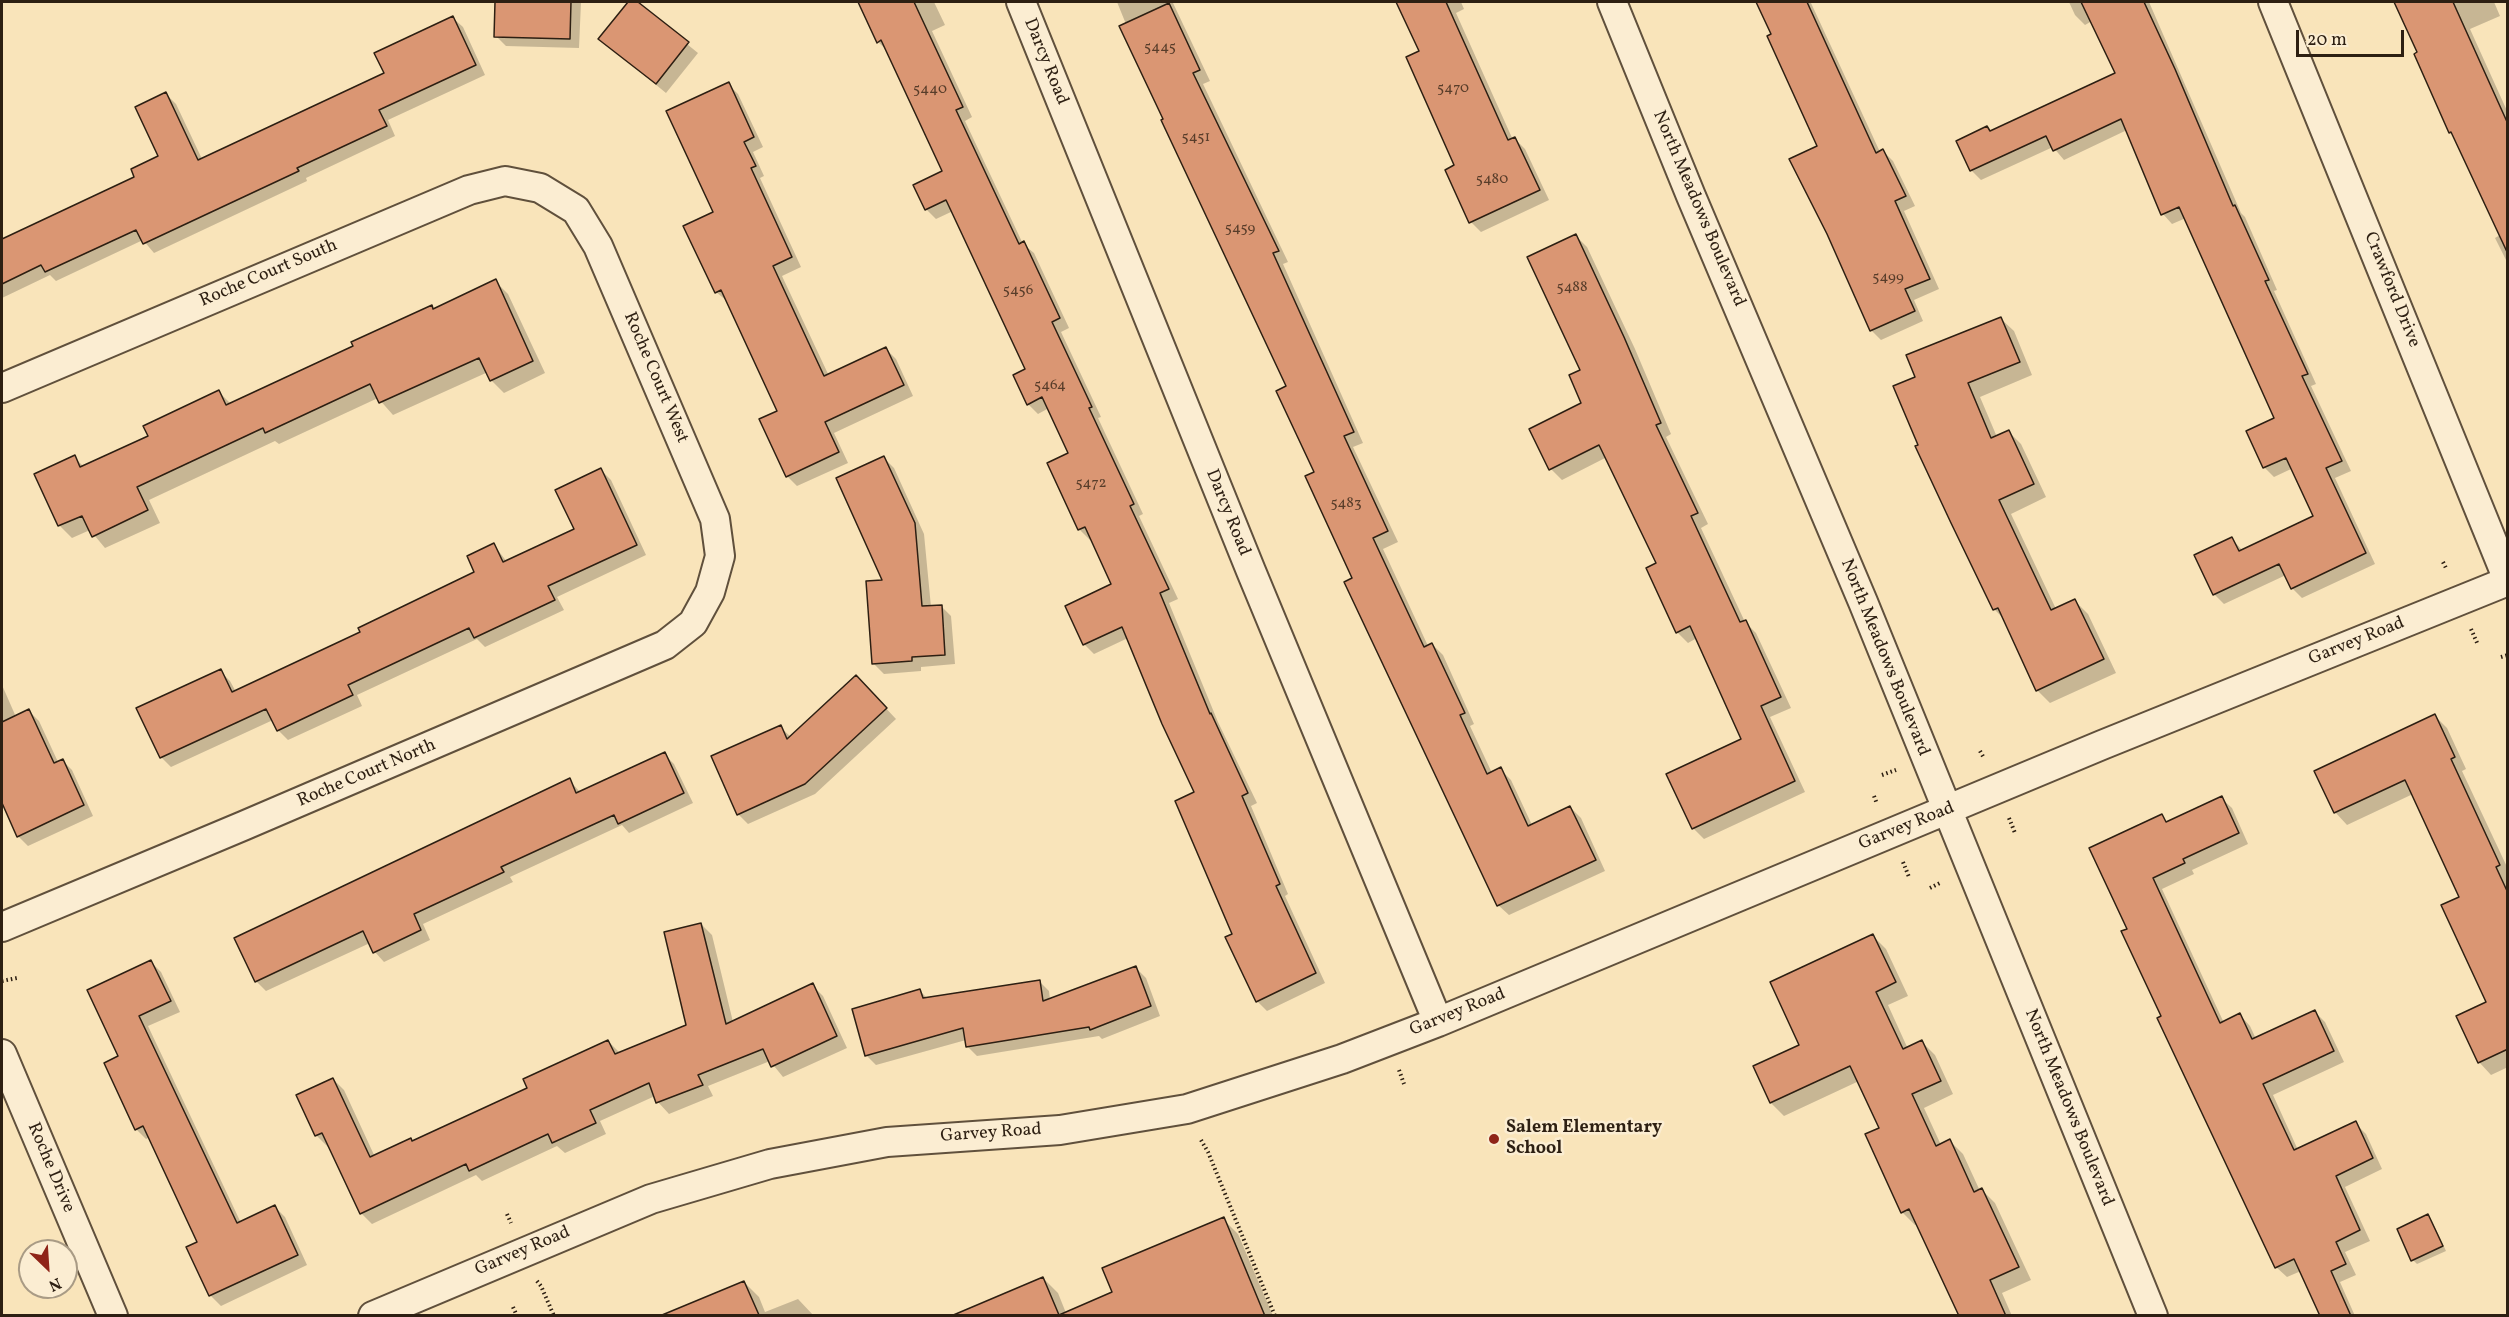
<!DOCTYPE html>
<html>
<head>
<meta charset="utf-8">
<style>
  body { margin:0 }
  #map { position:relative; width:2509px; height:1317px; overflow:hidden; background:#f9e4ba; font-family:Vollkorn,serif }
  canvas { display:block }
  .frame { position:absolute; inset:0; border:3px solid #2d1f12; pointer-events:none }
  .north { position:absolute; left:18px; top:1239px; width:60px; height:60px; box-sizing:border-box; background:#fbedd2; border:2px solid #a99b85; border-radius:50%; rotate:155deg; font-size:16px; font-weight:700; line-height:24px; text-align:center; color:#2d1f12 }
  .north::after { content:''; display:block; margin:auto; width:21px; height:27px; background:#8f2418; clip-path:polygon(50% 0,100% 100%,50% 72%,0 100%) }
  .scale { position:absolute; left:2296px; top:30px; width:108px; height:27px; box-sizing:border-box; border:3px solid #2d1f12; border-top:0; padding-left:8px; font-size:18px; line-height:21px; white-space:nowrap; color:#2d1f12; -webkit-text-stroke:4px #fbedd2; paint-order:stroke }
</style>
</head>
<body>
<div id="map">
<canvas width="2509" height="1317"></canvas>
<div class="frame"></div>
<div class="north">N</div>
<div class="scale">20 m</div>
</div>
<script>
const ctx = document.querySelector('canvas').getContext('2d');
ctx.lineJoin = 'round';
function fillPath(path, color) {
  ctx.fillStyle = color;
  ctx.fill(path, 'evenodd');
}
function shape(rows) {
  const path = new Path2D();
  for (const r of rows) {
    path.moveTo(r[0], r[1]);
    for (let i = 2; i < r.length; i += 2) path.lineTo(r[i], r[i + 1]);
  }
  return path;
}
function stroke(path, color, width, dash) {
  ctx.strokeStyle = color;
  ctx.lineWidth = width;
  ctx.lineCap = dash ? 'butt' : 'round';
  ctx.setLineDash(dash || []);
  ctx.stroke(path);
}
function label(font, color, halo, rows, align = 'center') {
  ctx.font = font + ' Vollkorn,serif';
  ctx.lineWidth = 5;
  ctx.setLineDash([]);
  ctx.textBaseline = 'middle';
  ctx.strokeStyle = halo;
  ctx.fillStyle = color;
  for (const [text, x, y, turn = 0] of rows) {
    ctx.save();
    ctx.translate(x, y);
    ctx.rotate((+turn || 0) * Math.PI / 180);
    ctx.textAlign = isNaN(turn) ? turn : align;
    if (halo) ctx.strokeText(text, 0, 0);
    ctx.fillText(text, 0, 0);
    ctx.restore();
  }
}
fillPath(shape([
  [497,2,581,2,579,48,506,46,496,36],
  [630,2,635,2,698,53,666,93,600,39],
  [859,2,934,2,945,25,932,31,972,117,965,121,1023,244,1034,253,1069,328,1061,332,1101,417,1098,418,1143,514,1139,516,1178,599,1169,603,1218,722,1257,803,1251,806,1288,894,1285,896,1325,983,1267,1011,1257,1001,1234,934,1196,793,1128,638,1094,654,1084,644,1113,585,1092,538,1090,540,1080,530,1049,464,1070,454,1049,408,1038,414,1028,404,1027,370,953,211,936,219,926,209,944,172,889,52,878,42],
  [1117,2,1177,2,1173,3,1210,81,1203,84,1288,262,1283,264,1363,443,1353,447,1398,542,1383,549,1428,646,1432,644,1443,655,1474,724,1470,726,1492,773,1500,769,1511,780,1532,825,1570,807,1581,818,1605,871,1509,915,1498,905,1354,579,1316,473,1288,387,1165,120],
  [1398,2,1461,2,1464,9,1456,13,1513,140,1515,139,1525,149,1549,200,1481,232,1471,222,1456,166,1421,51],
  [1758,2,1814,2,1811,3,1880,152,1883,151,1893,161,1915,206,1904,211,1939,289,1914,300,1923,321,1881,340,1871,330,1819,146],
  [2069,2,2149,2,2241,213,2245,217,2277,290,2274,291,2316,384,2311,386,2351,471,2335,478,2375,564,2302,598,2292,588,2286,575,2224,604,2214,594,2232,539,2243,551,2315,517,2291,469,2274,477,2264,467,2276,419,2186,218,2172,224,2163,214,2127,130,2064,160,2053,147,1981,180,1972,171,1958,142,1987,128,1991,132,2116,74,2092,21,2085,25,2075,15],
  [2396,2,2494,2,2500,16,2470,29,2508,113,2508,264,2495,238,2500,235],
  [453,18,463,27,485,75,388,120,395,136,306,178,307,181,154,253,143,240,56,281,50,275,2,298,2,238,3,240,136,178,160,157,166,94,176,104,202,159,386,74],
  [728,84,738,94,763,147,753,152,764,176,760,178,801,267,782,276,829,376,886,349,896,359,913,396,834,433,848,463,797,486,787,476,779,412,727,301,716,292,715,213],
  [1576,236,1587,247,1635,349,1671,434,1666,437,1708,524,1701,528,1745,622,1756,633,1791,708,1770,717,1805,792,1704,839,1693,828,1743,739,1697,638,1688,643,1677,632,1658,563,1607,457,1562,480,1551,469,1583,403],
  [495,281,508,294,545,373,504,393,491,380,488,372,393,415,378,398,279,444,275,441,149,500,160,523,105,548,90,530,72,538,60,526,36,475,74,457,84,467,150,436,219,392,231,404,355,347,431,307,434,310],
  [2000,318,2014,331,2032,375,1980,397,1997,437,2008,431,2021,444,2046,497,2011,514,2056,609,2075,601,2088,614,2116,673,2050,703,2037,690,2005,620,1994,609,1920,446,1917,378],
  [884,458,894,468,924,534,931,607,941,606,951,616,955,664,921,667,921,671,884,674,874,664,885,581],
  [601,470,611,480,646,555,557,597,564,610,485,647,477,639,357,695,362,706,288,740,278,730,273,720,171,767,161,757,220,671,230,681,236,692,362,633,476,573,494,545,507,562,576,530],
  [2,685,16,717,29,711,39,721,58,762,62,760,72,770,93,816,28,846,18,836,2,800],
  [866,687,896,719,815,794,748,824,738,814,780,727,791,737],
  [2435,716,2447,728,2466,769,2462,771,2508,869,2508,1071,2506,1068,2491,1075,2479,1062,2488,1003,2461,898,2413,794,2347,825,2335,812],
  [664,754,674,764,693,803,629,833,622,825,510,877,513,882,423,924,430,940,384,962,375,952,370,943,266,991,256,981,569,780,581,793],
  [2221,798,2232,808,2248,844,2192,870,2194,874,2162,889,2224,1023,2240,1015,2250,1026,2256,1039,2315,1012,2325,1022,2344,1062,2273,1095,2298,1150,2355,1123,2366,1134,2382,1169,2345,1187,2370,1241,2345,1252,2356,1275,2340,1282,2355,1316,2318,1316,2321,1314,2301,1271,2287,1277,2276,1267,2163,1017,2129,929,2162,816,2168,823],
  [701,924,712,935,733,1022,812,985,823,996,847,1048,783,1077,770,1061,708,1086,713,1096,669,1114,658,1102,655,1096,600,1121,606,1134,565,1153,557,1146,482,1181,476,1175,372,1224,361,1213,330,1146,328,1147,316,1135,298,1096,333,1079,344,1090,375,1157,413,1143,529,1089,608,1041,620,1053,688,1026],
  [1873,936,1886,949,1908,996,1888,1005,1908,1049,1922,1042,1935,1055,1953,1094,1924,1108,1941,1145,1950,1141,1963,1154,1980,1191,1982,1190,1995,1203,2031,1280,2002,1293,2012,1316,1960,1316,1918,1224,1915,1225,1902,1212,1881,1129,1859,1081,1784,1116,1771,1103,1755,1067,1801,1045],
  [151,962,161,972,180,1012,148,1026,241,1223,275,1207,285,1217,307,1265,221,1306,211,1296,188,1248,199,1243,150,1137,146,1139,136,1129,120,1056],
  [1136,968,1146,978,1160,1016,1102,1039,1099,1036,977,1056,967,1046,966,1040,876,1065,866,1055,920,991,928,999,1039,981,1049,991,1050,1000],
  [2428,1216,2432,1221,2446,1251,2417,1264,2413,1260],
  [1223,1219,1238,1234,1273,1316,955,1316,1043,1278,1058,1293,1066,1313,1114,1293],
  [744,1282,759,1297,765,1312,798,1299,814,1316,665,1316]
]), '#0003');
const building = shape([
  [495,2,571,2,570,39,494,37,495,2],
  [628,2,638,2,689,42,656,84,598,39,628,2],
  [858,2,914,2,963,107,956,110,1019,244,1024,241,1060,318,1052,322,1092,407,1089,408,1134,504,1130,506,1169,589,1160,593,1210,714,1211,713,1248,793,1242,796,1280,884,1276,886,1316,973,1256,1002,1225,937,1232,934,1175,801,1194,792,1162,724,1122,627,1083,645,1065,606,1111,584,1085,527,1078,530,1047,463,1068,453,1042,397,1027,405,1013,375,1025,369,946,200,925,210,913,185,942,171,881,40,877,43,858,2],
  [1396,2,1446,2,1508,140,1515,137,1540,190,1469,223,1445,170,1454,165,1406,57,1419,51,1396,2],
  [1756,2,1807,2,1876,153,1883,149,1906,196,1895,201,1930,279,1905,289,1915,311,1870,331,1827,234,1789,159,1817,146,1767,36,1771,34,1756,2],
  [2081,2,2144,2,2175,69,2233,206,2235,205,2269,280,2265,281,2308,374,2302,376,2342,461,2326,468,2366,553,2291,589,2279,564,2213,595,2194,555,2232,537,2239,551,2313,516,2286,458,2263,468,2246,431,2274,418,2179,207,2161,215,2121,119,2053,151,2046,136,1970,171,1956,141,1987,126,1990,131,2115,73,2081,2],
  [2394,2,2453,2,2508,124,2508,254,2451,132,2449,133,2414,54,2417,52,2394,2],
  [1169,3,1200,70,1193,73,1279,251,1273,253,1354,432,1344,436,1388,531,1373,538,1424,647,1432,643,1465,713,1460,715,1487,774,1501,767,1528,826,1570,806,1596,860,1497,906,1344,582,1352,578,1305,476,1314,472,1276,391,1286,386,1161,120,1163,119,1119,26,1169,3],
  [453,16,476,65,379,110,387,126,297,168,299,171,143,244,136,230,45,272,41,265,2,284,2,239,134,177,131,169,158,156,135,107,166,92,198,160,384,73,374,53,453,16],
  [729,82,754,137,744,142,756,166,751,168,792,257,773,266,824,376,886,347,904,385,825,422,839,452,786,477,759,419,777,411,721,290,715,293,683,226,713,212,666,111,729,82],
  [1576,234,1624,337,1661,423,1656,425,1698,513,1691,516,1740,622,1746,620,1781,697,1761,706,1795,781,1692,829,1666,774,1741,739,1690,626,1676,633,1646,568,1656,563,1599,445,1549,470,1529,429,1581,403,1569,375,1580,370,1527,257,1576,234],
  [496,279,533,361,490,381,479,358,379,403,370,384,265,433,263,428,137,487,148,510,92,537,82,516,58,526,34,474,75,455,80,467,148,436,143,426,219,390,226,405,353,346,351,342,432,305,433,309,496,279],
  [2001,317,2020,362,1968,383,1991,438,2009,430,2034,484,1999,500,2051,610,2075,599,2104,659,2036,691,1998,608,1993,610,1951,523,1915,446,1918,445,1893,386,1915,377,1906,355,2001,317],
  [884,456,915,523,922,606,942,605,945,655,912,657,912,661,872,664,866,581,882,580,836,478,884,456],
  [601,468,637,545,548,586,555,600,474,638,469,628,348,685,353,695,277,731,266,709,160,758,136,708,221,669,232,692,360,632,358,628,474,572,467,556,494,543,503,562,574,529,555,490,601,468],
  [856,675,887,708,805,784,737,815,711,756,781,725,787,739,856,675],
  [29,709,54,763,63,759,84,805,17,837,2,803,2,722,29,709],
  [2435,714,2455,757,2451,759,2500,865,2496,867,2508,893,2508,1049,2478,1063,2456,1016,2486,1002,2441,905,2459,897,2405,780,2334,813,2314,771,2435,714],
  [665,752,684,793,618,824,614,815,501,867,504,872,414,914,421,930,373,953,363,931,255,982,234,938,570,778,576,793,665,752],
  [2222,796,2239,833,2183,859,2185,863,2153,878,2220,1023,2240,1013,2252,1039,2315,1010,2334,1051,2263,1084,2294,1150,2356,1121,2373,1158,2336,1176,2360,1230,2336,1242,2346,1264,2331,1271,2351,1316,2320,1316,2294,1259,2275,1268,2157,1018,2161,1016,2121,931,2127,929,2089,848,2162,814,2166,822,2222,796],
  [701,923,726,1024,813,983,837,1036,771,1067,763,1049,698,1075,703,1085,656,1103,649,1083,590,1110,596,1123,552,1143,548,1134,469,1171,466,1164,360,1214,322,1133,315,1136,296,1095,333,1078,370,1157,411,1138,412,1141,527,1088,523,1079,608,1040,615,1054,686,1025,664,932,701,923],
  [1873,934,1896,982,1876,992,1903,1049,1922,1040,1941,1081,1912,1094,1936,1146,1950,1139,1974,1192,1982,1188,2019,1267,1990,1280,2006,1316,1959,1316,1909,1209,1901,1213,1865,1134,1879,1128,1850,1066,1770,1103,1753,1066,1799,1045,1770,982,1873,934],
  [151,960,171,1001,139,1016,237,1223,275,1205,298,1255,209,1296,186,1247,197,1242,143,1126,135,1130,104,1063,118,1056,87,990,151,960],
  [1136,966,1151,1006,1090,1030,1089,1027,966,1047,963,1028,865,1056,852,1009,920,989,923,998,1040,980,1043,1001,1136,966],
  [2428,1214,2443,1246,2411,1261,2397,1229,2428,1214],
  [1224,1217,1265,1316,951,1316,1043,1277,1059,1315,1112,1292,1102,1268,1224,1217],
  [744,1281,759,1315,662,1315,744,1281]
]);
fillPath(building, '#da9673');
stroke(building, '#2d1f12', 1.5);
const street = shape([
  [1021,2,1251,571,1438,1022],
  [1612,2,1691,196,1863,602,2153,1316],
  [2273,2,2508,580],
  [2,388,469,190,505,181,540,188,576,210,598,246,715,519,720,556,710,592,693,623,665,645,243,826,2,927],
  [2,1054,113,1316],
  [373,1316,651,1199,770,1164,887,1142,1060,1130,1187,1109,1342,1059,1438,1022,2102,745,2508,581]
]);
stroke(street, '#60503c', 32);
stroke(shape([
  [2443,562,2447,570],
  [2471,629,2478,645],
  [2501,657,2508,655],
  [1980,751,1984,758],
  [1882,775,1896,770],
  [1874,796,1877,804],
  [2009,818,2015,833],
  [1903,862,1909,877],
  [1930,888,1942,882],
  [2,981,17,978],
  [1399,1070,1404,1084],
  [1201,1140,1208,1152,1275,1316],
  [507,1214,511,1223],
  [537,1281,541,1286,554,1316],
  [513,1307,517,1316]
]), '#2d1f12', 4, [1.5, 3]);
stroke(street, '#fbedd2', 28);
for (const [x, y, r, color] of [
  [1494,1139,6,"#8f2418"]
]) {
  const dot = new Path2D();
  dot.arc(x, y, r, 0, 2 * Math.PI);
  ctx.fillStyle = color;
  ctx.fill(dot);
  stroke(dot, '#fbedd2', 2);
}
label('15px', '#583d2a', null, [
  ["5445",1160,48],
  ["5470",1453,89],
  ["5440",930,90],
  ["5451",1196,138],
  ["5480",1492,180],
  ["5459",1240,229],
  ["5499",1888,278],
  ["5488",1572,288],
  ["5456",1018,291],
  ["5464",1050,386],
  ["5472",1091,484],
  ["5483",1346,504]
]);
label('18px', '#2d1f12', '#fbedd2', [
  ["Darcy Road",1045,62,68],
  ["North Meadows Boulevard",1698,209,67],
  ["Roche Court South",269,274,-23],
  ["Crawford Drive",2391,290,68],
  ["Roche Court West",655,378,67],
  ["Darcy Road",1227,513,68],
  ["Garvey Road",2357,642,-22],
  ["North Meadows Boulevard",1884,658,68],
  ["Roche Court North",367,774,-23],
  ["Garvey Road",1907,827,-22],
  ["Garvey Road",1458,1013,-22],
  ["North Meadows Boulevard",2068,1108,68],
  ["Garvey Road",991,1134,-4],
  ["Roche Drive",50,1168,67],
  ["Garvey Road",523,1252,-23]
]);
label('bold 18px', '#2d1f12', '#fbedd2', [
  ["Salem Elementary",1506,1129],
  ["School",1506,1150]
], 'left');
</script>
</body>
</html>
